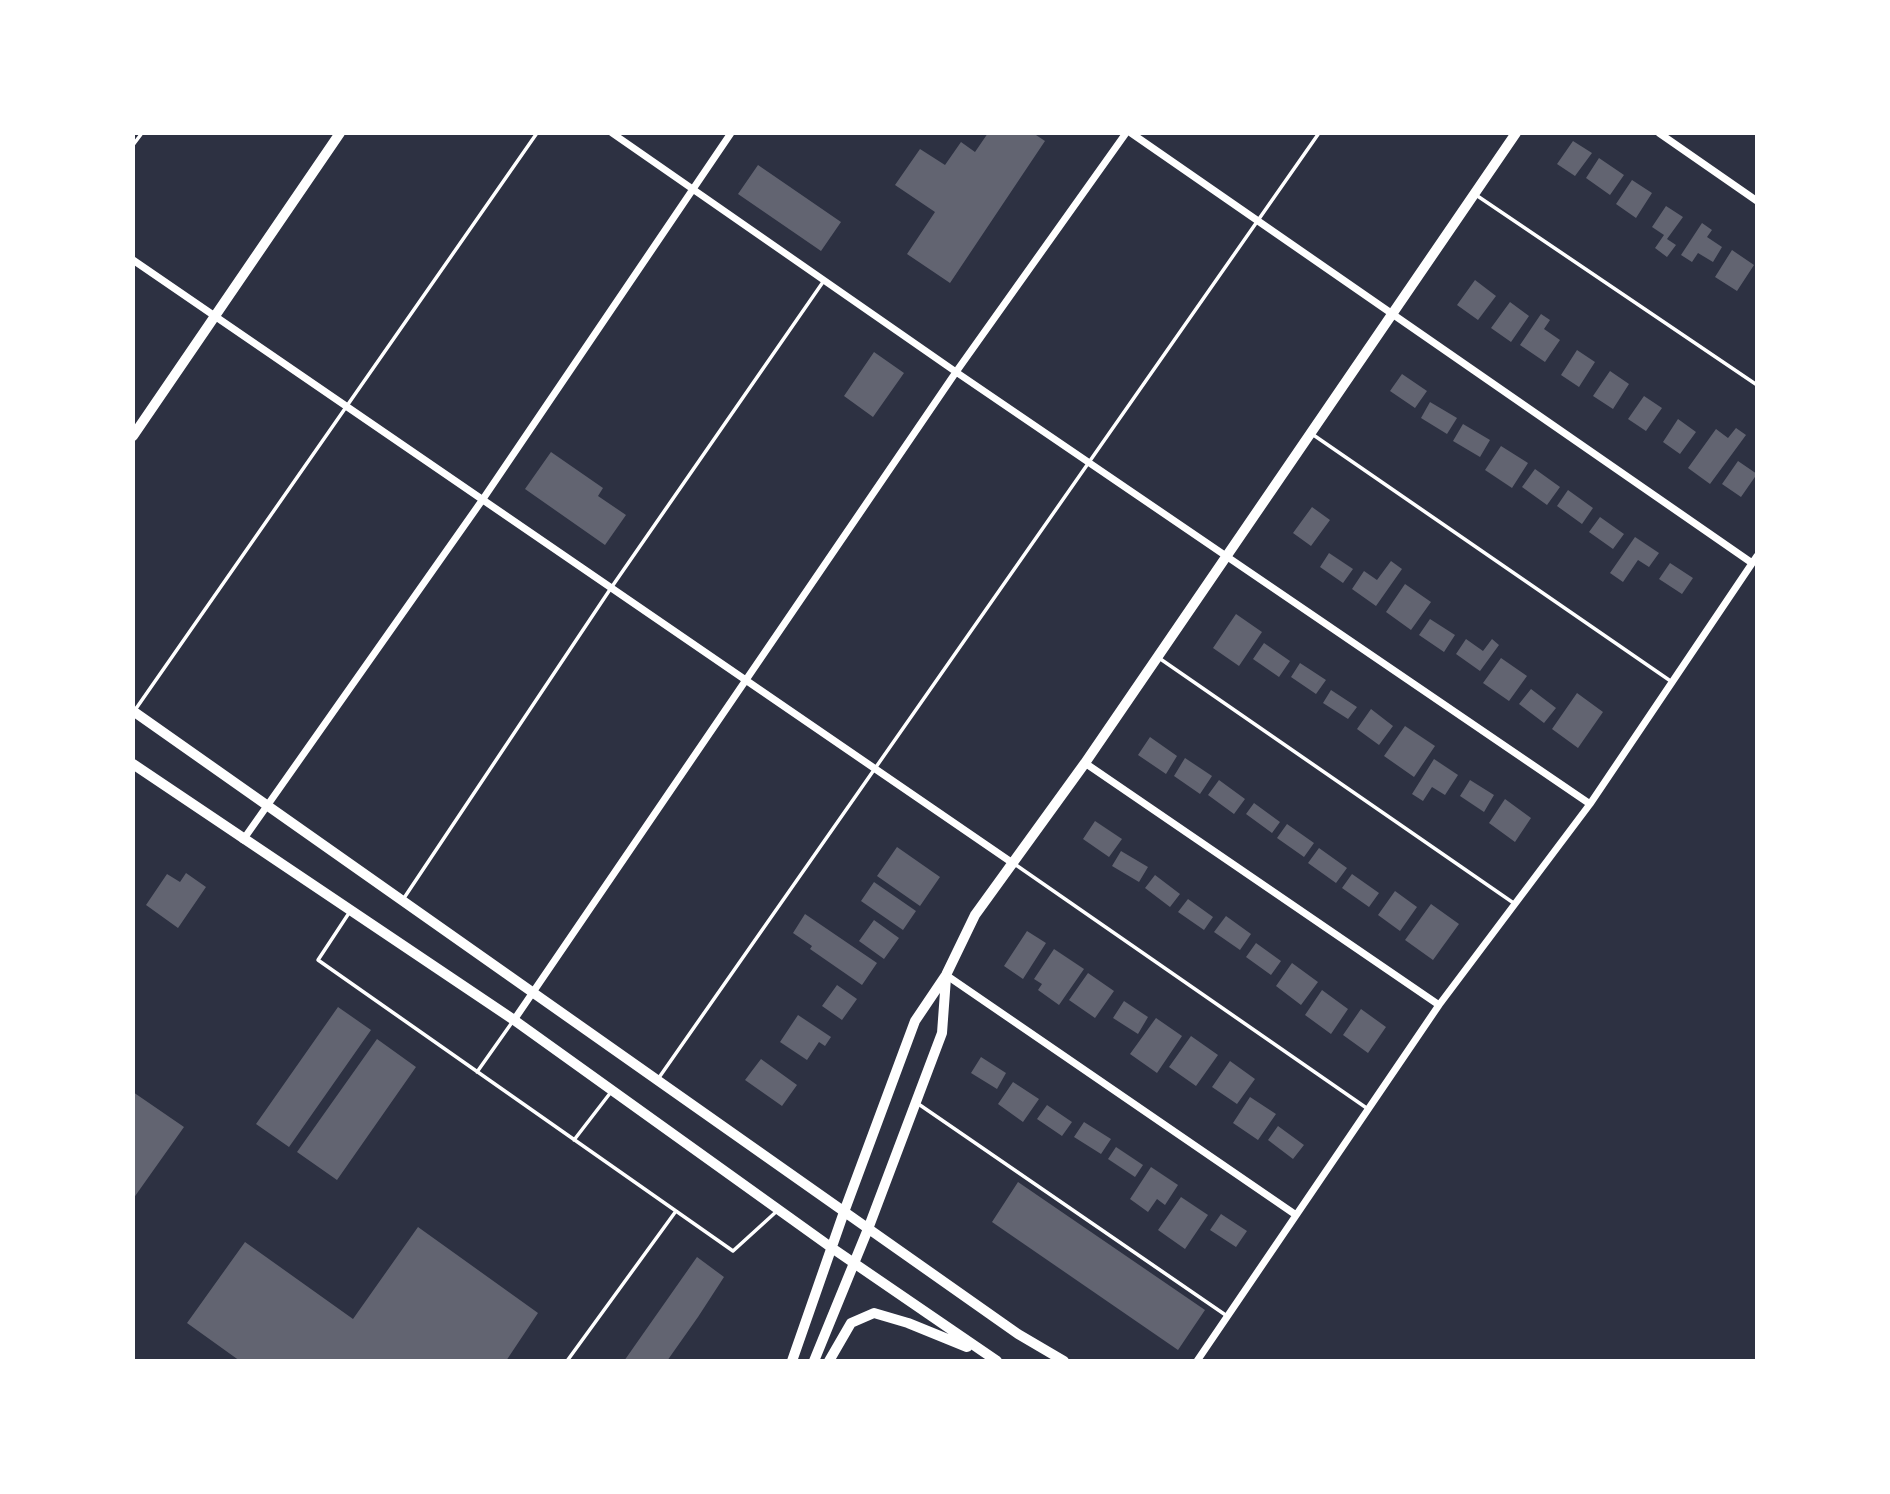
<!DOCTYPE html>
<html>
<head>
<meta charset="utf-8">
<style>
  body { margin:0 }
  #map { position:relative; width:1890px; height:1494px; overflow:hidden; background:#2d3142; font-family:"Archivo Narrow",sans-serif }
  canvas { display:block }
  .frame { position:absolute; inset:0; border:135px solid #fff; pointer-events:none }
</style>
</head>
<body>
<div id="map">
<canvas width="1890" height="1494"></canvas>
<div class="frame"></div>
</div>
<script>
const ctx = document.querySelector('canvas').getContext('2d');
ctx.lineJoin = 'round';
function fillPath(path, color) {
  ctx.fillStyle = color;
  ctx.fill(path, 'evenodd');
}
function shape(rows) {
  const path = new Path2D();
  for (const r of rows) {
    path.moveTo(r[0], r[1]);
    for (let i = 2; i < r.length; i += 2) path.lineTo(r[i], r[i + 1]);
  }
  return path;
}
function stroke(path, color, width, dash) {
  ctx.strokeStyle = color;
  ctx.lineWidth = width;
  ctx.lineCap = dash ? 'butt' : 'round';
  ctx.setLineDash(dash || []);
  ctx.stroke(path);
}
fillPath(shape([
  [988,133,1033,133,1045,141,950,283,907,254,935,212,895,185,920,149,945,165,961,142,975,152],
  [1573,141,1592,153,1575,176,1557,164],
  [1599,158,1624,175,1610,195,1586,178],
  [758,165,841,222,821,251,738,194],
  [1632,180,1652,193,1636,218,1616,204],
  [1666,206,1683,217,1667,239,1676,245,1667,257,1655,248,1664,235,1652,227],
  [1702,223,1712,230,1707,237,1722,247,1713,262,1698,253,1692,262,1681,255],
  [1732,250,1754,265,1737,291,1715,277],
  [1475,280,1496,296,1478,320,1457,305],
  [1510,302,1529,316,1511,342,1491,328],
  [1541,314,1550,320,1544,329,1560,340,1545,362,1520,345],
  [1577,350,1595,362,1579,387,1561,375],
  [874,352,904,373,873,417,844,396],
  [1610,371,1629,384,1613,409,1593,396],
  [1402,374,1427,391,1415,408,1390,391],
  [1644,396,1662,408,1646,431,1628,419],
  [1430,402,1457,418,1447,434,1421,418],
  [1678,419,1696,432,1680,454,1663,442],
  [1463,424,1490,440,1480,457,1453,441],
  [1736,428,1746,435,1710,484,1688,468,1716,429,1728,438],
  [1501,446,1528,463,1512,488,1485,470],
  [551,452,603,488,598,496,626,515,605,545,525,489],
  [1738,461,1757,474,1741,497,1722,484],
  [1535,469,1560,487,1547,505,1522,487],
  [1568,490,1593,508,1582,524,1557,506],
  [1312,507,1330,520,1311,546,1293,533],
  [1600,517,1624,534,1613,549,1589,532],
  [1635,537,1659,553,1649,567,1638,560,1623,582,1610,573],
  [1329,553,1353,569,1343,583,1320,567],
  [1391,561,1402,569,1376,606,1352,589,1364,571,1377,580],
  [1670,563,1693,578,1682,594,1659,579],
  [1405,584,1431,602,1411,630,1386,612],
  [1236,614,1262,632,1239,666,1213,648],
  [1430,619,1455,635,1444,652,1419,635],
  [1466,639,1483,651,1492,639,1499,645,1480,671,1456,654],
  [1264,643,1290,661,1279,677,1253,659],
  [1501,658,1527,676,1509,701,1483,683],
  [1300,663,1326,680,1316,694,1291,677],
  [1531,689,1556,708,1544,723,1519,704],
  [1331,690,1357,707,1348,719,1323,703],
  [1577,693,1603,712,1578,748,1552,729],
  [1371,709,1393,726,1379,745,1357,729],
  [1405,726,1435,746,1414,777,1384,756],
  [1150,737,1177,756,1166,774,1138,755],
  [1185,758,1212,776,1200,794,1174,776],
  [1434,759,1458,775,1445,795,1432,787,1423,801,1412,794],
  [1219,780,1245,799,1234,814,1208,795],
  [1470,780,1494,795,1484,812,1460,796],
  [1505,799,1531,818,1515,842,1489,823],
  [1254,803,1280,822,1272,833,1246,814],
  [1095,821,1122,839,1109,857,1083,839],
  [1287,824,1314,843,1304,857,1277,838],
  [897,847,940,877,920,906,877,876],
  [1319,848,1347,868,1336,883,1308,863],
  [1121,851,1148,867,1139,882,1112,866],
  [186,873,206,887,178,928,146,905,167,874,180,882],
  [1352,874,1379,893,1369,907,1342,888],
  [1155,875,1180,894,1170,907,1145,888],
  [874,882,916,911,903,930,861,901],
  [1395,891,1417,907,1400,931,1378,915],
  [1188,899,1213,917,1204,930,1178,912],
  [1431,904,1459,924,1433,960,1405,940],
  [805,914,877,963,862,985,810,949,812,946,793,933],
  [1226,916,1251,934,1240,950,1214,932],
  [874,920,899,938,884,959,859,941],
  [1027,931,1046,943,1023,979,1004,966],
  [1256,943,1281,961,1271,975,1246,957],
  [1054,949,1084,969,1059,1005,1038,990,1042,984,1034,979],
  [1292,963,1318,982,1301,1005,1276,986],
  [1088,973,1114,991,1095,1018,1069,1000],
  [837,985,857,999,842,1020,822,1006],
  [1322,990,1348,1009,1331,1034,1305,1015],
  [1124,1001,1148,1017,1138,1034,1113,1018],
  [338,1007,371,1030,289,1147,256,1124],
  [1361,1009,1386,1027,1368,1053,1343,1035],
  [798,1015,831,1037,825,1046,819,1042,807,1060,780,1042],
  [1156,1018,1182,1036,1157,1073,1130,1054],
  [1191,1036,1218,1055,1196,1086,1169,1067],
  [377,1039,416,1067,337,1180,297,1152],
  [981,1057,1006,1073,997,1089,971,1073],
  [761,1059,797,1085,782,1106,745,1080],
  [1230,1061,1255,1079,1237,1104,1212,1087],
  [1013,1082,1039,1099,1023,1122,998,1104],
  [133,1092,184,1127,133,1199],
  [1250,1097,1276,1114,1258,1140,1233,1123],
  [1047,1105,1072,1122,1062,1136,1037,1119],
  [1084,1122,1111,1139,1101,1154,1074,1137],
  [1278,1126,1304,1145,1293,1159,1268,1140],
  [1116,1147,1143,1165,1135,1177,1108,1159],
  [1151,1167,1178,1185,1165,1205,1157,1199,1148,1212,1130,1199],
  [1018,1182,1205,1310,1178,1350,992,1222],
  [1181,1197,1208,1215,1185,1249,1158,1230],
  [1221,1214,1247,1231,1236,1247,1210,1230],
  [418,1227,538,1313,506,1361,240,1361,187,1323,245,1242,353,1319],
  [697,1257,724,1277,698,1317,667,1361,624,1361]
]), '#626471');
stroke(shape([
  [133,145,142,133],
  [1476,195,1757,385],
  [1312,434,1672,682],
  [1159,658,1515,904],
  [135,710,537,133],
  [1016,865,1368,1109],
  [404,898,611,588,823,282],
  [349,913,318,960,733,1251,777,1211],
  [477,1072,513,1021],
  [658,1079,1319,133],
  [917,1103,1227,1316],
  [574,1140,611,1092],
  [567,1361,676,1211]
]), '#fff', 3.5);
stroke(shape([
  [612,133,956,372,1590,804],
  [1131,133,1752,563],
  [1659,133,1757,201],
  [133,260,1014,864],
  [1085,763,1439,1005],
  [243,840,483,499,731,133],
  [946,975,1296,1215],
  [514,1020,956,372,1126,133],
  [1197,1361,1439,1005,1590,804,1757,556]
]), '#fff', 7);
stroke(shape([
  [133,436,340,133]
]), '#fff', 10);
stroke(shape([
  [133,711,1018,1334,1064,1361],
  [133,764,514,1020,832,1248,997,1361],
  [792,1361,844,1212,915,1021,946,975,975,915,1085,763,1516,133],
  [814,1361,868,1229,942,1033,946,978],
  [829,1361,851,1323,874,1313,908,1323,967,1347]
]), '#fff', 10);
</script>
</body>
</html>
